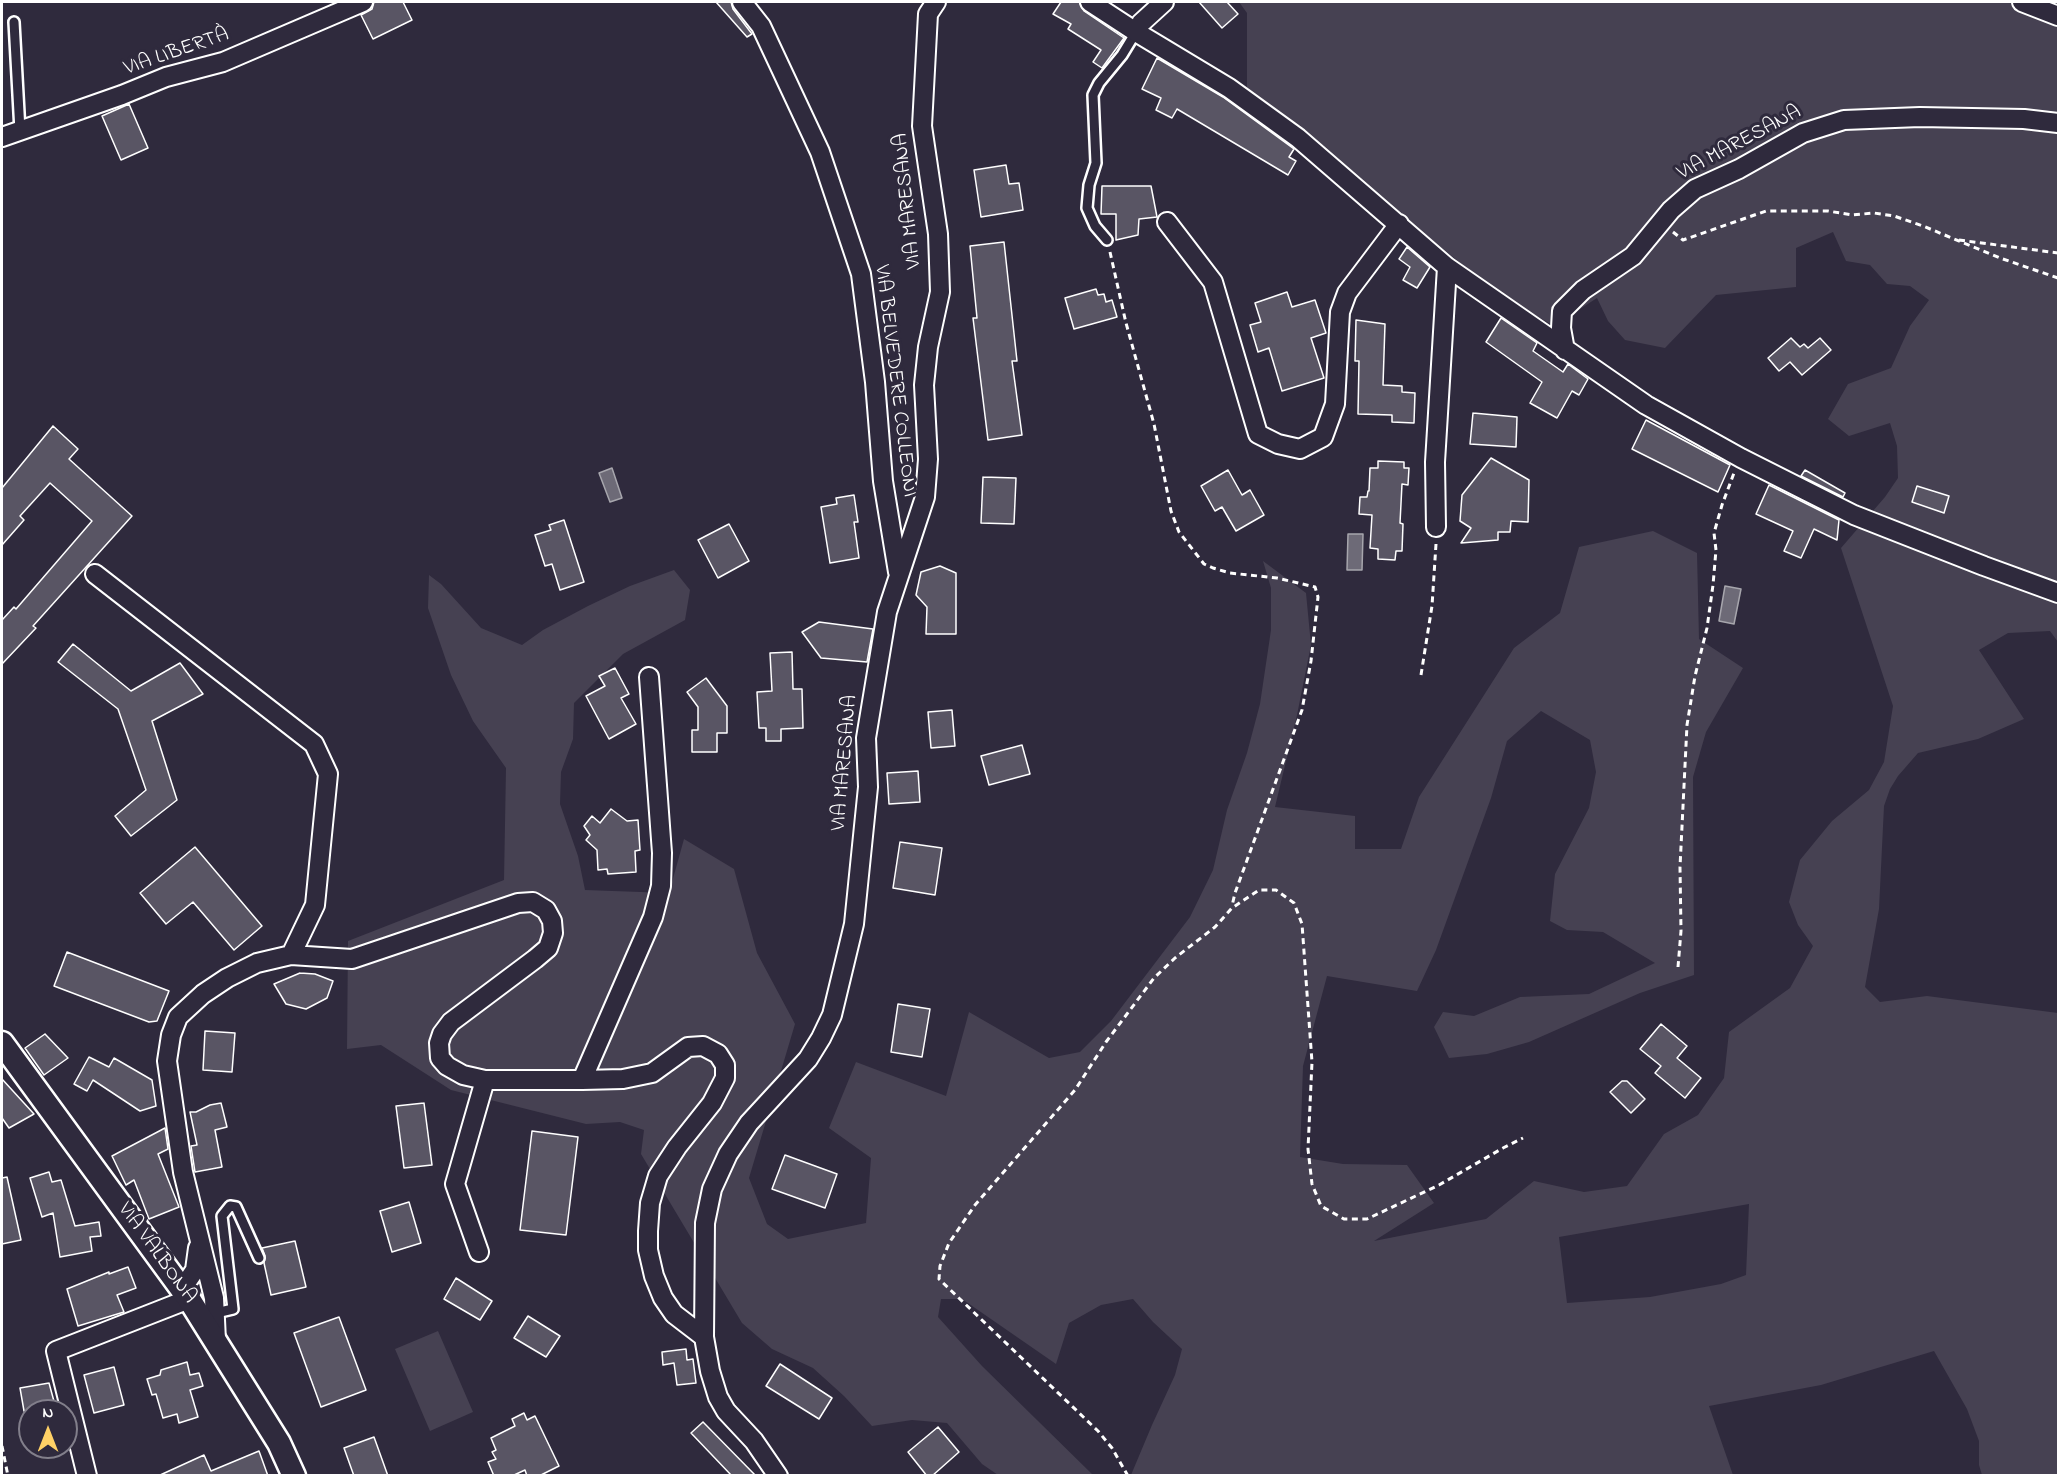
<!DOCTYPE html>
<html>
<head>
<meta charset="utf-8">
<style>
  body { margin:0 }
  #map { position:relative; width:2060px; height:1477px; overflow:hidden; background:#2f2a3d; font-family:"Indie Flower",sans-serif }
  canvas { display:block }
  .frame { position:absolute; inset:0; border:3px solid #fff; pointer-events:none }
  .north { position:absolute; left:18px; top:1399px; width:60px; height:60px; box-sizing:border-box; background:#2f2a3d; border:2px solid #827f8b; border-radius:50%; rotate:0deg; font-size:16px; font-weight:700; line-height:24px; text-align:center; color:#fff }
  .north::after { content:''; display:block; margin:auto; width:21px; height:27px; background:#ffd166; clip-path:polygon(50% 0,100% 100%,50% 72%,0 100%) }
</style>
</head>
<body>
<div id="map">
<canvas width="2060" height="1477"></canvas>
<div class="frame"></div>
<div class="north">N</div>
</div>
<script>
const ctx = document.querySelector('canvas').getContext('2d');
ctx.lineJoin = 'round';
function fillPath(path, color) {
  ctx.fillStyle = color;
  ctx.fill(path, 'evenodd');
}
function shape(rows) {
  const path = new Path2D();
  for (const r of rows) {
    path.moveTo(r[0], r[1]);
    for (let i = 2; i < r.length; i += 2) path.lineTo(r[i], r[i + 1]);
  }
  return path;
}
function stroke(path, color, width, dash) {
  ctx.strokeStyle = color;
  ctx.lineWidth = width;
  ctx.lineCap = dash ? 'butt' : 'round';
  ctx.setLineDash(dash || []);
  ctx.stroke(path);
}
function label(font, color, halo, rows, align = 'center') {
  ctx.font = font + ' "Indie Flower",sans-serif';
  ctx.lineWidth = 6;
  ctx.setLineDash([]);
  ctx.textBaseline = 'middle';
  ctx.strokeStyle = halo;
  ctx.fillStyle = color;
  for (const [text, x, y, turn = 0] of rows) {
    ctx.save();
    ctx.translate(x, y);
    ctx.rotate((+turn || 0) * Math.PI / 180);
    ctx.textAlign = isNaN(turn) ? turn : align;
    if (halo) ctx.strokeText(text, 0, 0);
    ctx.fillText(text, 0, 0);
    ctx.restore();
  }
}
fillPath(shape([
  [1239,2,2058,2,2058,642,2050,631,2008,633,1979,650,2024,719,1978,739,1918,753,1898,776,1890,789,1884,806,1879,909,1865,987,1880,1002,1927,996,2058,1013,2058,1475,1982,1475,1979,1465,1979,1441,1967,1409,1934,1351,1821,1385,1709,1406,1733,1475,1131,1475,1152,1425,1175,1375,1182,1349,1153,1322,1133,1299,1101,1305,1069,1323,1056,1364,962,1299,941,1299,938,1317,982,1366,1093,1475,998,1475,982,1464,947,1423,912,1420,872,1426,844,1396,813,1368,772,1349,742,1323,641,1154,644,1130,620,1122,586,1124,451,1090,381,1045,347,1049,348,941,504,880,506,768,473,721,451,675,428,608,429,575,441,584,481,628,522,645,543,630,588,606,630,586,674,570,690,590,685,620,623,654,574,703,573,739,561,772,560,804,578,856,585,890,669,893,684,839,734,869,757,953,795,1024,749,1178,767,1224,788,1239,866,1223,871,1158,829,1128,856,1062,946,1096,969,1012,1049,1058,1080,1052,1111,1021,1190,917,1213,870,1227,810,1247,753,1260,704,1271,630,1271,588,1263,561,1306,593,1311,645,1297,715,1275,807,1355,816,1355,849,1401,849,1419,797,1514,648,1560,613,1579,547,1653,531,1697,553,1699,639,1743,668,1706,732,1693,777,1694,975,1640,993,1529,1042,1487,1054,1449,1058,1434,1027,1443,1012,1474,1016,1520,997,1589,994,1655,963,1603,932,1567,930,1550,921,1555,874,1589,808,1596,772,1590,740,1541,711,1507,741,1491,798,1436,950,1417,991,1327,976,1303,1066,1300,1157,1343,1164,1407,1165,1434,1203,1374,1241,1486,1219,1534,1181,1584,1192,1627,1186,1664,1134,1698,1115,1724,1078,1729,1032,1790,988,1813,946,1798,925,1789,902,1800,860,1832,821,1869,790,1884,762,1893,706,1841,548,1885,497,1898,478,1897,446,1890,423,1849,436,1828,419,1848,384,1891,368,1910,326,1929,300,1910,286,1887,284,1870,265,1846,261,1833,232,1796,248,1796,287,1716,295,1665,348,1625,340,1608,321,1597,298,1554,326,1497,293,1310,140,1247,96,1247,13],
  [1749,1204,1746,1275,1721,1284,1650,1297,1567,1303,1559,1237],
  [438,1331,473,1412,430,1431,395,1349]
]), '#464152');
const water = shape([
  [612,468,622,498,610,502,599,473,612,468],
  [1348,534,1363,534,1362,570,1347,570,1348,534],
  [1725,586,1741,589,1734,624,1719,621,1725,586]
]);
fillPath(water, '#6d6a77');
stroke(water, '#a7a6ad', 1.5);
const building = shape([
  [374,2,403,2,412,20,373,39,361,15,372,9,374,2],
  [716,2,731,2,733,9,752,34,747,37,716,2],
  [1061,2,1079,2,1084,11,1124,38,1102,68,1093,62,1101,50,1068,29,1071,24,1053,14,1061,2],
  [1199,2,1227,2,1238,14,1222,28,1199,2],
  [1157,58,1223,97,1294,149,1289,157,1296,161,1288,175,1177,109,1172,118,1156,110,1161,98,1142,89,1157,58],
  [129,104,148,148,121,160,102,116,129,104],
  [1006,165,1009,184,1019,183,1023,210,981,217,974,170,1006,165],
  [1102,186,1151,186,1157,217,1139,219,1138,235,1116,240,1116,214,1101,214,1102,186],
  [1004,242,1017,361,1012,361,1022,435,988,440,973,318,977,318,970,246,1004,242],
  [1407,247,1430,267,1417,288,1403,280,1410,267,1399,259,1407,247],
  [1096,289,1098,295,1104,294,1106,302,1112,300,1117,317,1074,329,1065,298,1096,289],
  [1287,292,1292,307,1315,300,1326,333,1311,338,1324,378,1282,391,1269,348,1258,352,1250,325,1261,322,1255,303,1287,292],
  [1501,318,1537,343,1533,351,1563,372,1568,364,1588,379,1579,395,1572,391,1557,418,1530,403,1542,382,1486,342,1501,318],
  [1356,320,1385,324,1383,385,1402,386,1402,392,1415,393,1414,423,1392,422,1392,415,1358,414,1359,361,1355,361,1356,320],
  [1791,338,1800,347,1804,344,1808,348,1820,338,1831,350,1802,375,1790,362,1779,371,1768,358,1791,338],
  [1473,413,1517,417,1516,447,1470,444,1473,413],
  [1646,420,1730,465,1718,492,1632,449,1646,420],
  [53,426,78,449,69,459,132,516,33,626,36,628,2,664,2,620,14,607,16,609,92,521,50,483,20,516,24,520,2,545,2,488,53,426],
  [1491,458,1529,480,1528,522,1511,521,1510,532,1498,532,1498,540,1461,543,1471,528,1460,521,1462,495,1491,458],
  [1378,461,1404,462,1404,468,1409,468,1408,485,1402,484,1400,523,1403,524,1402,551,1396,551,1395,560,1378,559,1378,549,1370,548,1372,515,1359,514,1360,497,1367,497,1368,491,1369,491,1370,468,1378,468,1378,461],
  [1228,470,1242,495,1250,490,1264,515,1236,531,1222,507,1215,511,1201,486,1228,470],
  [1805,470,1845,493,1843,497,1801,476,1805,470],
  [983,477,1016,478,1014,524,981,523,983,477],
  [1769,485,1839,520,1837,540,1814,529,1801,558,1784,551,1793,531,1756,514,1769,485],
  [1917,486,1949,496,1944,513,1912,502,1917,486],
  [854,495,858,522,854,522,859,558,830,563,821,507,837,504,836,498,854,495],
  [564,520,584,582,560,590,552,564,545,566,535,535,551,530,549,525,564,520],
  [729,524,749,561,718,578,698,540,729,524],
  [940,566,956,573,956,634,926,634,927,607,916,595,921,572,940,566],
  [819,622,873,629,867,662,821,658,802,632,819,622],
  [73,644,131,691,180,663,203,694,152,721,177,800,131,836,115,816,146,790,118,709,58,662,73,644],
  [792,652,793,689,802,689,803,728,781,729,781,741,766,741,766,728,759,728,757,692,772,691,770,653,792,652],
  [615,668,629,694,621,698,636,724,609,739,586,696,605,686,599,676,615,668],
  [706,678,727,706,727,733,717,733,717,752,692,752,692,730,698,730,698,707,687,692,706,678],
  [952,710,955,746,931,748,928,712,952,710],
  [1022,745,1030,774,989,785,981,756,1022,745],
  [918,771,920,802,889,804,887,773,918,771],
  [611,809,627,821,638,820,640,850,635,851,636,872,608,874,607,869,598,870,597,850,586,840,590,835,584,826,592,816,600,823,611,809],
  [900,842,942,848,935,895,893,888,900,842],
  [195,847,262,926,234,950,193,902,166,924,140,893,195,847],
  [67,952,169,991,157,1021,149,1022,54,986,67,952],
  [300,973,315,974,333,981,327,998,306,1009,286,1004,274,984,300,973],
  [898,1004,930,1009,922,1057,891,1052,898,1004],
  [1661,1024,1687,1046,1677,1058,1701,1078,1685,1098,1655,1073,1661,1066,1640,1049,1661,1024],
  [205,1031,235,1033,232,1072,203,1070,205,1031],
  [45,1034,68,1058,44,1075,25,1048,45,1034],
  [89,1057,109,1067,114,1058,152,1080,156,1106,140,1111,93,1080,87,1091,74,1084,89,1057],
  [2,1079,34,1114,9,1128,2,1118,2,1079],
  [1622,1081,1627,1081,1645,1099,1631,1113,1610,1092,1622,1081],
  [221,1103,227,1127,215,1130,222,1167,195,1172,191,1146,197,1145,190,1112,196,1112,210,1105,221,1103],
  [424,1103,432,1165,404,1168,396,1106,424,1103],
  [165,1128,168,1149,158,1154,179,1207,149,1219,134,1180,126,1185,112,1156,165,1128],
  [532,1131,578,1137,566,1235,520,1230,532,1131],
  [785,1155,837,1174,825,1208,772,1189,785,1155],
  [49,1172,52,1182,61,1180,75,1226,99,1222,101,1236,90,1237,92,1251,60,1257,53,1213,42,1217,30,1178,49,1172],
  [7,1177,21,1240,2,1244,2,1178,7,1177],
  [409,1202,421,1243,392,1252,380,1211,409,1202],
  [295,1241,306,1287,271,1295,264,1263,265,1256,262,1248,295,1241],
  [128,1267,136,1288,117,1295,124,1312,78,1326,67,1289,109,1272,109,1274,128,1267],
  [456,1278,492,1301,480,1320,444,1299,456,1278],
  [528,1316,560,1336,546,1357,514,1338,528,1316],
  [339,1317,366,1390,321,1407,294,1333,339,1317],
  [686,1349,687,1360,693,1359,696,1383,677,1385,674,1363,663,1365,662,1352,686,1349],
  [187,1362,190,1375,199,1373,203,1386,190,1390,198,1417,179,1423,177,1414,163,1418,156,1394,152,1395,147,1379,160,1375,161,1370,187,1362],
  [780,1364,832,1398,819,1419,766,1386,780,1364],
  [114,1367,124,1405,94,1413,84,1375,114,1367],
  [49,1383,55,1405,49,1411,24,1411,20,1388,49,1383],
  [524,1413,527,1420,535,1416,559,1466,539,1476,527,1476,525,1470,512,1476,494,1476,488,1462,496,1459,492,1452,496,1450,491,1438,515,1426,512,1419,524,1413],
  [703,1422,756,1476,732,1476,691,1433,703,1422],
  [938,1427,959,1452,932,1476,927,1476,908,1452,938,1427],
  [374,1437,388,1476,354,1476,344,1448,374,1437],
  [259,1451,268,1476,158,1476,204,1455,211,1471,259,1451]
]);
fillPath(building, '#595564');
stroke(building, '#fff', 1.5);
const service = shape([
  [14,22,20,131],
  [1107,240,1095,226,1087,208,1089,185,1096,163,1093,95,1099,83,1122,55,1136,32],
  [216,1313,233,1309,222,1216,230,1206,236,1207,259,1258]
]);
const minor = shape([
  [742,2,761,26,820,152,861,274,875,382,883,481,898,572],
  [1090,2,1136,32,1229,88,1298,138,1447,267,1646,405,1741,458,1854,515,1984,566,2058,593],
  [2022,2,2058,16],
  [1136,32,1141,23,1164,2],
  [2,137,122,95,166,77,223,62,363,2],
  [1167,222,1213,282,1258,434,1278,444,1300,449,1323,437,1335,404,1340,312,1347,293,1399,224],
  [1565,350,1561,328,1562,311,1583,290,1633,256,1671,210,1695,189,1739,169,1803,133,1844,120,1920,117,2024,119,2058,123],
  [1436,527,1435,462,1447,267],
  [95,574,314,744,328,774,315,905,291,955],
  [582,1080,653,917,661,886,662,853,649,677],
  [479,1252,455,1184,485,1080],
  [182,1289,195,1270,198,1248],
  [216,1341,214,1298,183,1172,167,1061,171,1035,178,1017,203,994,227,978,257,963,291,955,352,959,518,903,533,902,546,910,552,921,553,933,548,948,535,959,451,1022,442,1034,439,1043,440,1058,447,1066,463,1075,485,1080,582,1080,623,1079,652,1073,688,1047,703,1046,718,1054,725,1065,725,1078,712,1103,677,1147,658,1176,650,1203,648,1231,648,1250,654,1276,663,1298,674,1314,704,1337],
  [87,1476,56,1351,189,1299],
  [778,1476,754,1441,726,1411,718,1397,710,1371,704,1337,705,1223,712,1189,728,1154,749,1123,808,1059,821,1038,832,1015,854,924,868,787,866,738,887,612,925,497,928,459,924,385,928,347,940,292,938,234,922,126,928,14,936,2]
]);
const tertiary = shape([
  [2,1043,189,1299,279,1443,294,1476]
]);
stroke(service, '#fff', 14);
stroke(minor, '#fff', 22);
stroke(tertiary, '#fff', 27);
stroke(shape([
  [1673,232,1683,240,1766,211,1828,211,1852,215,1874,213,1894,216,1923,226,2000,258,2058,278],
  [1959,240,2058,253],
  [1110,252,1126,323,1154,424,1171,511,1179,532,1204,564,1213,568,1230,573,1277,578,1315,587,1318,597,1311,661,1302,710,1235,893,1232,906],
  [1421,675,1432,606,1436,544],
  [1678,967,1681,931,1680,867,1687,725,1695,676,1707,628,1713,585,1716,550,1714,533,1722,505,1734,473],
  [2,1446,8,1476],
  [1128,1476,1112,1448,1098,1431,939,1279,940,1266,949,1243,975,1205,1075,1090,1106,1042,1154,978,1175,958,1215,927,1232,908,1259,890,1276,890,1294,903,1302,924,1312,1062,1308,1149,1312,1184,1321,1206,1344,1219,1367,1219,1439,1185,1503,1148,1523,1138]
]), '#fff', 3, [6, 4.5]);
stroke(service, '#2f2a3d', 9);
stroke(minor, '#2f2a3d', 18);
stroke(tertiary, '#2f2a3d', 22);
label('21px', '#fff', '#2f2a3d', [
  ["VIA LIBERTÀ",177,53,-19],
  ["VIA MARESANA",1740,144,-28],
  ["VIA MARESANA",909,201,-96],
  ["VIA BELVEDERE COLLEONI",894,381,83],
  ["VIA MARESANA",846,763,-85],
  ["VIA VALBONA",156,1254,54]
]);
</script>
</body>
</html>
